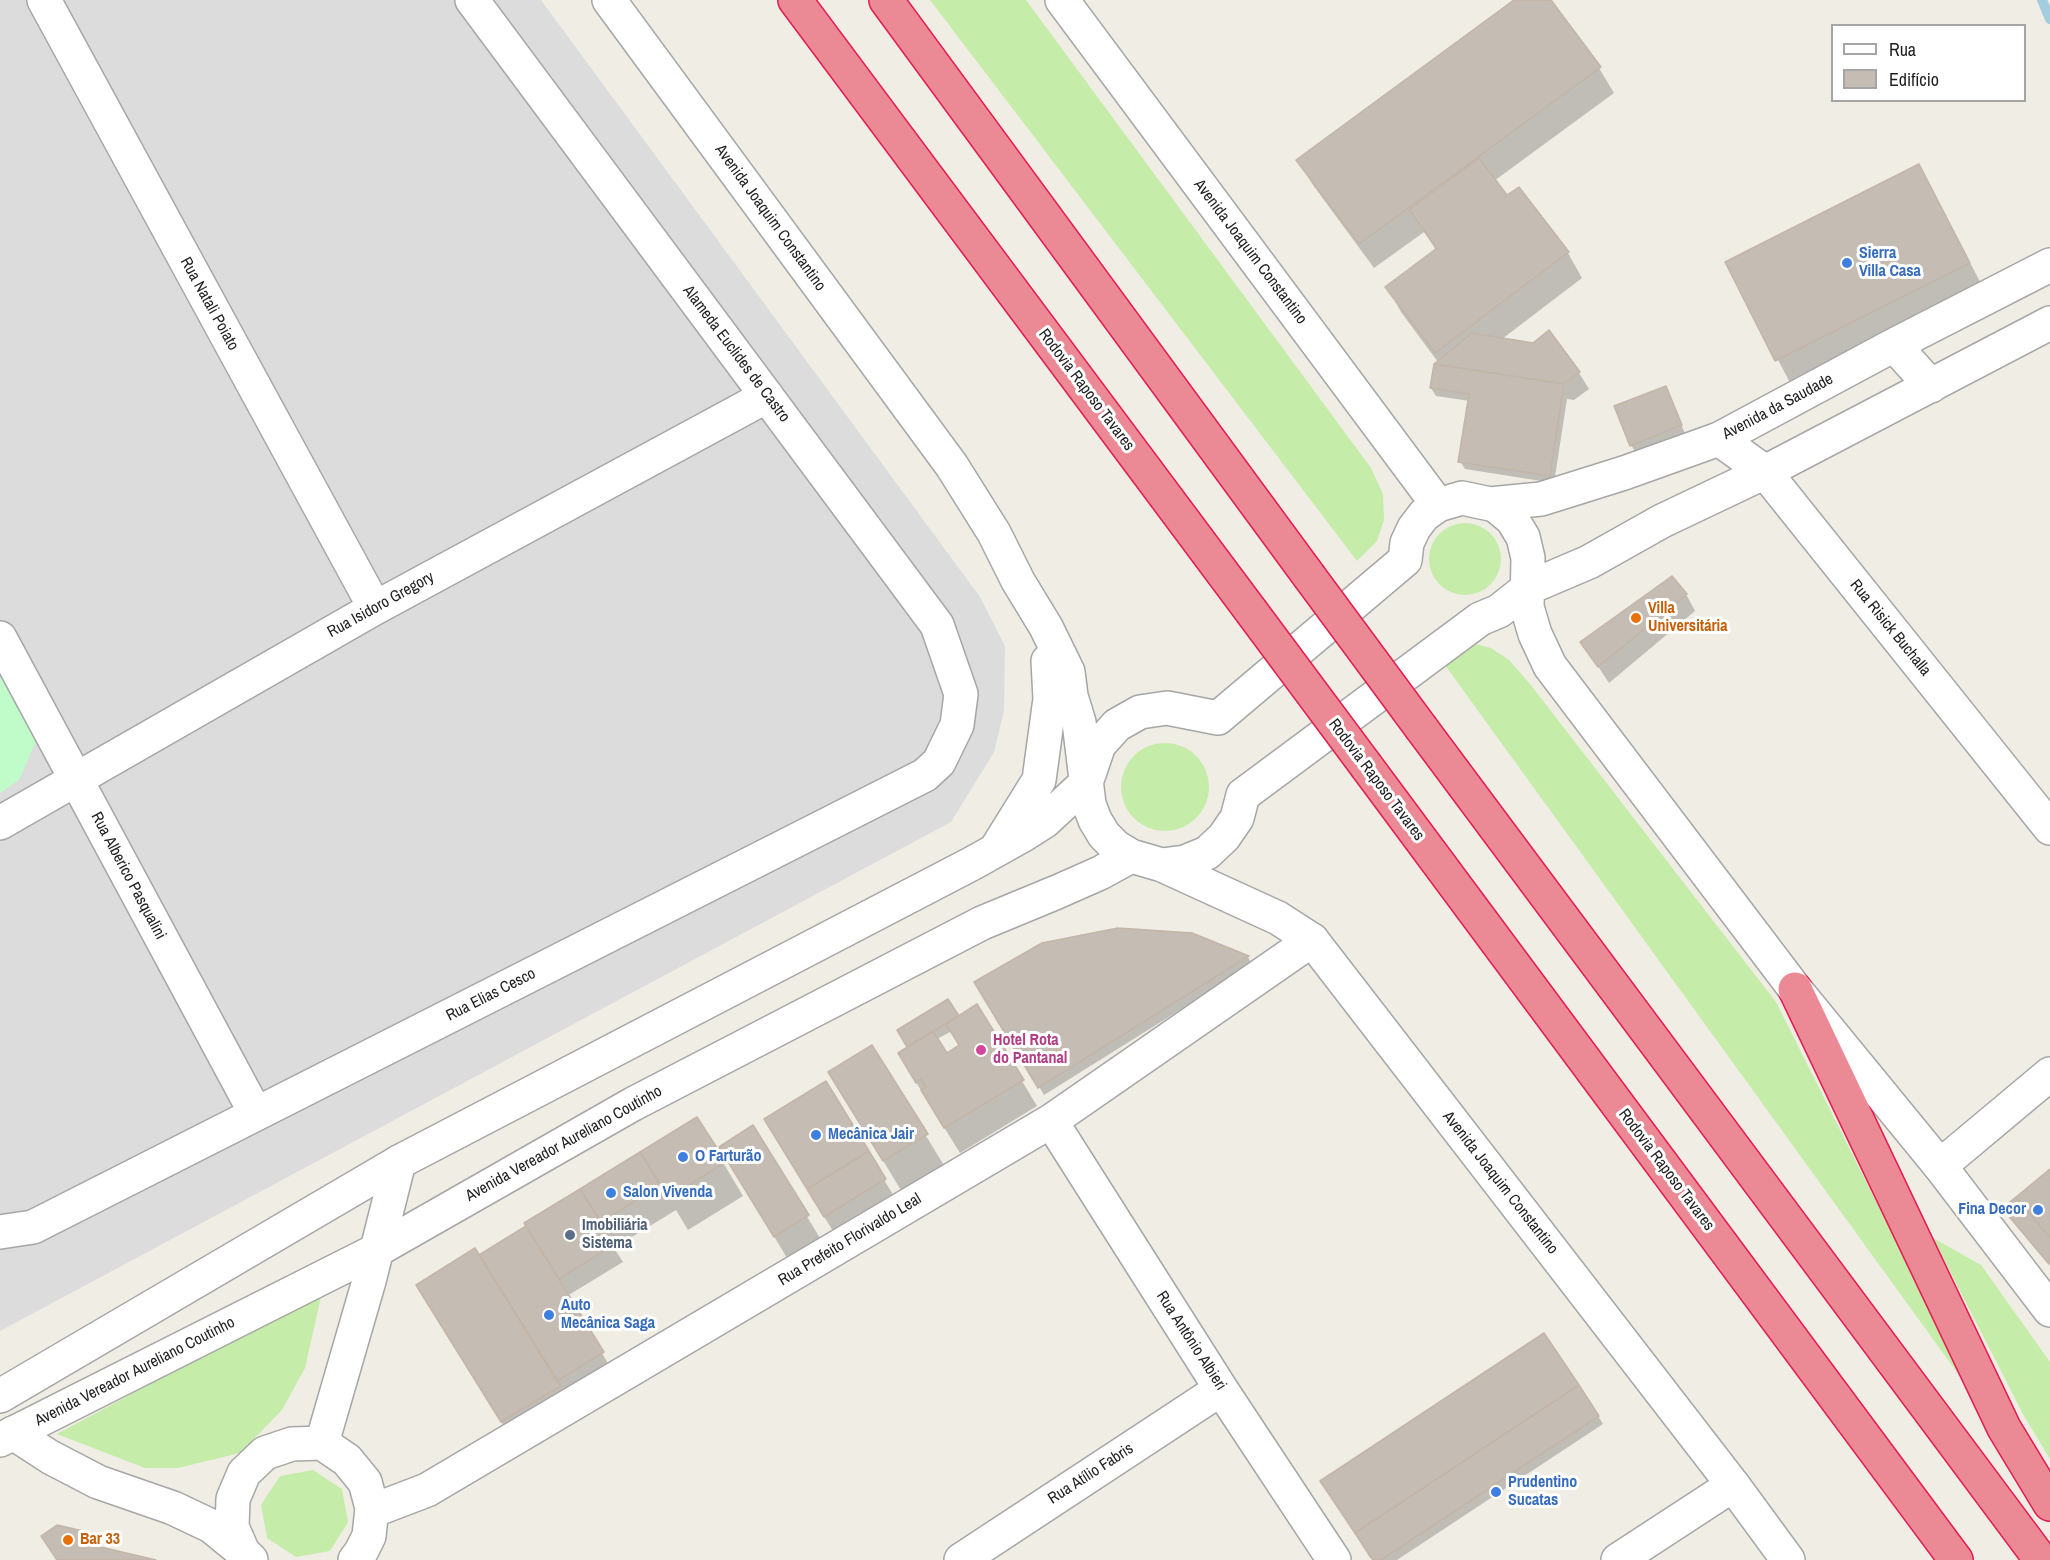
<!DOCTYPE html>
<html>
<head>
<meta charset="utf-8">
<style>
  body { margin:0 }
  #map { position:relative; width:2050px; height:1560px; overflow:hidden; background:#f0ede5; font-family:"Archivo Narrow",sans-serif }
  canvas { display:block }
  .legend { position:absolute; left:1831px; top:24px; width:195px; height:78px; box-sizing:border-box; background:#fff; border:2px solid #a5a5a5; margin:0; padding:8px 10px; list-style:none; font-size:18px; color:#1f1f1f }
  .legend li { display:flex; align-items:center; gap:12px; height:30px }
  .legend b { width:30px; border:2px solid #a5a5a5 }
</style>
</head>
<body>
<div id="map">
<canvas width="2050" height="1560"></canvas>
<ul class="legend">
<li><b style="height:8px;background:#fff"></b>Rua</li>
<li><b style="height:16px;background:#c5bcb4"></b>Edifício</li>
</ul>
</div>
<script>
const ctx = document.querySelector('canvas').getContext('2d');
ctx.lineJoin = 'round';
function fillPath(path, color) {
  ctx.fillStyle = color;
  ctx.fill(path, 'evenodd');
}
function shape(rows) {
  const path = new Path2D();
  for (const r of rows) {
    if (r.length === 3) {
      path.moveTo(r[0] + r[2], r[1]);
      path.arc(r[0], r[1], r[2], 0, 2 * Math.PI);
      continue;
    }
    path.moveTo(r[0], r[1]);
    for (let i = 2; i < r.length; i += 2) path.lineTo(r[i], r[i + 1]);
  }
  return path;
}
function stroke(path, color, width, dash) {
  ctx.strokeStyle = color;
  ctx.lineWidth = width;
  ctx.lineCap = dash ? 'butt' : 'round';
  ctx.setLineDash(dash || []);
  ctx.stroke(path);
}
function label(font, color, halo, rows, align = 'center') {
  ctx.font = font + ' "Archivo Narrow",sans-serif';
  ctx.lineWidth = 6;
  ctx.setLineDash([]);
  ctx.textBaseline = 'middle';
  ctx.strokeStyle = halo;
  ctx.fillStyle = color;
  for (const [text, x, y, turn = 0] of rows) {
    ctx.save();
    ctx.translate(x, y);
    ctx.rotate((+turn || 0) * Math.PI / 180);
    ctx.textAlign = isNaN(turn) ? turn : align;
    if (halo) ctx.strokeText(text, 0, 0);
    ctx.fillText(text, 0, 0);
    ctx.restore();
  }
}
fillPath(shape([
  [0,0,541,0,980,597,1005,646,1004,711,994,752,951,822,0,1331]
]), '#dddcdc');
fillPath(shape([
  [930,0,1026,0,1371,468,1383,494,1384,520,1377,541,1357,561],
  [1465,559,36],
  [1467,642,1491,648,1509,660,1530,684,1776,1002,1972,1393,1442,661],
  [1165,787,44],
  [1933,1238,1981,1265,2050,1362,2050,1459,2024,1416],
  [322,1292,305,1368,282,1410,240,1453,178,1468,145,1468,57,1434],
  [313,1470,342,1489,348,1522,330,1551,296,1557,267,1538,261,1505,280,1476]
]), '#c5eca9');
fillPath(shape([
  [0,662,40,732,19,780,0,793]
]), '#c0fcca');
fillPath(shape([
  [1517,0,1549,0,1599,68,1614,93,1494,181,1507,197,1519,189,1568,253,1582,278,1502,339,1579,373,1589,389,1574,400,1567,399,1554,483,1465,469,1460,461,1470,401,1436,396,1431,388,1438,362,1401,312,1387,287,1436,250,1424,232,1374,268,1313,185,1298,160],
  [1937,199,1988,297,1796,394,1727,263],
  [1670,395,1685,434,1636,453,1631,445],
  [1686,594,1695,611,1609,683,1582,642],
  [1192,934,1248,957,1252,965,1044,1095,977,982],
  [958,1018,1022,1081,1037,1106,960,1153,914,1079,909,1048,899,1030],
  [952,1031,961,1046,947,1055,937,1039],
  [872,1047,954,1182,911,1207,830,1072],
  [826,1083,904,1213,844,1249,785,1153],
  [697,1119,743,1196,688,1230,676,1210,614,1248,623,1262,567,1296,617,1378,571,1406,579,1420,521,1454,437,1318,479,1257,533,1241,526,1223],
  [753,1127,835,1263,802,1283,721,1148],
  [2050,1171,2050,1266,2004,1209],
  [1598,1416,1603,1424,1397,1560,1373,1560,1370,1558,1322,1482],
  [91,1534,99,1548,151,1560,57,1560,43,1537]
]), '#0003');
stroke(shape([
  [2042,0,2050,19]
]), '#a4cde0', 10);
const building = shape([
  [1514,0,1551,0,1601,67,1359,244,1296,160,1514,0],
  [1479,158,1507,195,1519,187,1569,252,1435,353,1385,287,1437,248,1409,210,1479,158],
  [1919,164,1970,263,1775,361,1725,262,1919,164],
  [1549,330,1580,372,1564,384,1434,364,1472,333,1533,343,1549,330],
  [1434,364,1564,384,1550,476,1458,462,1469,394,1430,388,1434,364],
  [1666,386,1682,425,1630,446,1614,406,1666,386],
  [1672,576,1687,594,1598,667,1580,642,1672,576],
  [1118,928,1192,933,1249,956,1038,1088,974,982,1042,943,1118,928],
  [948,999,959,1016,907,1047,897,1030,948,999],
  [977,1004,1024,1080,944,1128,921,1090,926,1087,921,1079,916,1083,898,1053,933,1031,947,1053,959,1045,946,1024,977,1004],
  [872,1045,928,1134,883,1161,828,1072,872,1045],
  [826,1081,869,1151,807,1189,764,1119,826,1081],
  [697,1117,726,1162,668,1198,640,1152,697,1117],
  [753,1125,809,1215,774,1237,719,1147,753,1125],
  [869,1151,886,1179,824,1217,807,1189,869,1151],
  [640,1152,661,1185,601,1222,580,1189,640,1152],
  [2050,1169,2050,1238,2016,1197,2050,1169],
  [580,1189,614,1245,559,1279,524,1223,580,1189],
  [2016,1197,2050,1238,2050,1261,2048,1263,2002,1208,2016,1197],
  [526,1226,604,1352,557,1381,479,1255,526,1226],
  [475,1248,561,1386,501,1422,416,1285,475,1248],
  [1544,1333,1579,1385,1355,1533,1320,1481,1544,1333],
  [1579,1385,1599,1416,1381,1560,1373,1560,1355,1533,1579,1385],
  [57,1525,92,1533,92,1545,156,1560,57,1560,41,1536,57,1525]
]);
fillPath(building, '#c5bcb4');
stroke(building, '#c3b5a7', 1.5);
const minor = shape([
  [44,0,375,608],
  [1719,439,1765,472,2050,828],
  [0,638,256,1114],
  [0,823,375,608,767,396],
  [1051,1121,1221,1389,1334,1560],
  [1940,1166,2050,1074],
  [0,1232,33,1227,925,775,939,762,957,725,961,694,937,625,472,0],
  [13,1433,50,1457,98,1482,173,1508,211,1526,243,1552],
  [322,1443,369,1281,399,1162],
  [372,1511,427,1490,1051,1121,1312,940],
  [251,1560,243,1552,232,1527,233,1499,244,1473,265,1453,292,1444,322,1443,347,1460,365,1482,372,1508,369,1536,361,1552,355,1560],
  [961,1560,1221,1389],
  [1618,1560,1733,1485]
]);
const tertiary = shape([
  [609,0,952,466,994,533,1018,581,1046,627,1068,672,1071,696,1079,722,1089,804,1095,820,1104,835,1116,847,1131,856,1162,865,1185,862,1207,853,1224,837,1237,818,1243,795,1480,619,1499,611,1528,588,1589,562,1662,521,1765,472,2050,323],
  [1062,0,1438,505],
  [1894,345,1931,386],
  [1490,504,1541,499,1624,473,1719,439,1894,345,2050,265],
  [998,846,1039,780,1050,699,1048,661],
  [1162,865,1278,918,1312,940,1733,1485,1788,1560],
  [0,1396,399,1162,973,863,1023,835,1045,821,1086,783,1099,745,1117,725,1140,712,1167,708,1218,718,1405,560,1407,543,1414,528,1424,515,1438,505,1462,498,1495,505,1512,519,1523,537,1528,558,1527,607,1535,634,1550,666,1795,989,1940,1166,2050,1310],
  [0,1440,377,1250,633,1104,982,923,1057,892,1100,873,1131,856]
]);
const motorway = shape([
  [795,0,1251,611],
  [886,0,1309,576],
  [1422,729,2041,1560],
  [1367,767,1956,1560],
  [1795,989,2004,1428,2050,1504]
]);
stroke(minor, '#a6a6a6', 36);
stroke(tertiary, '#a6a6a6', 36);
stroke(motorway, '#e31d52', 36);
stroke(minor, '#fff', 33);
stroke(tertiary, '#fff', 33);
stroke(motorway, '#eb8a94', 33);
const motorwayBridge = shape([
  [1309,576,1422,729],
  [1251,611,1367,767]
]);
stroke(motorwayBridge, '#e31d52', 36, []);
stroke(motorwayBridge, '#eb8a94', 33);
for (const [x, y, r, color] of [
  [1847,263,6,"#3f7fe0"],
  [1636,618,6,"#e8710a"],
  [981,1050,6,"#d1479c"],
  [816,1135,6,"#3f7fe0"],
  [683,1157,6,"#3f7fe0"],
  [611,1193,6,"#3f7fe0"],
  [2038,1210,6,"#3f7fe0"],
  [570,1235,6,"#5c6f8a"],
  [549,1315,6,"#3f7fe0"],
  [1496,1492,6,"#3f7fe0"],
  [68,1540,6,"#e8710a"]
]) {
  const dot = new Path2D();
  dot.arc(x, y, r, 0, 2 * Math.PI);
  ctx.fillStyle = color;
  ctx.fill(dot);
  stroke(dot, '#fff', 2);
}
label('16px', '#1f1f1f', '#fff', [
  ["Avenida Joaquim Constantino",770,218,54],
  ["Avenida Joaquim Constantino",1250,252,53],
  ["Rua Natali Poiato",209,304,61],
  ["Alameda Euclides de Castro",736,354,53],
  ["Rodovia Raposo Tavares",1086,390,53],
  ["Avenida da Saudade",1778,407,-28],
  ["Rua Isidoro Gregory",381,605,-29],
  ["Rua Risick Buchalla",1890,628,51],
  ["Rodovia Raposo Tavares",1376,780,53],
  ["Rua Alberico Pasqualini",128,876,62],
  ["Rua Elias Cesco",491,995,-27],
  ["Avenida Vereador Aureliano Coutinho",564,1144,-29],
  ["Rodovia Raposo Tavares",1666,1170,53],
  ["Avenida Joaquim Constantino",1500,1183,52],
  ["Rua Prefeito Florivaldo Leal",850,1240,-31],
  ["Rua Antônio Albieri",1191,1341,57],
  ["Avenida Vereador Aureliano Coutinho",135,1372,-27],
  ["Rua Atílio Fabris",1091,1474,-33]
]);
label('bold 16px', '#366cbe', '#fff', [
  ["Sierra",1859,254],
  ["Villa Casa",1859,272],
  ["Mecânica Jair",828,1135],
  ["O Farturão",695,1157],
  ["Salon Vivenda",623,1193],
  ["Fina Decor",2026,1210,"right"],
  ["Auto",561,1306],
  ["Mecânica Saga",561,1324],
  ["Prudentino",1508,1483],
  ["Sucatas",1508,1501]
], 'left');
label('bold 16px', '#c56008', '#fff', [
  ["Villa",1648,609],
  ["Universitária",1648,627],
  ["Bar 33",80,1540]
], 'left');
label('bold 16px', '#b23c85', '#fff', [
  ["Hotel Rota",993,1041],
  ["do Pantanal",993,1059]
], 'left');
label('bold 16px', '#4e5e75', '#fff', [
  ["Imobiliária",582,1226],
  ["Sistema",582,1244]
], 'left');
</script>
</body>
</html>
